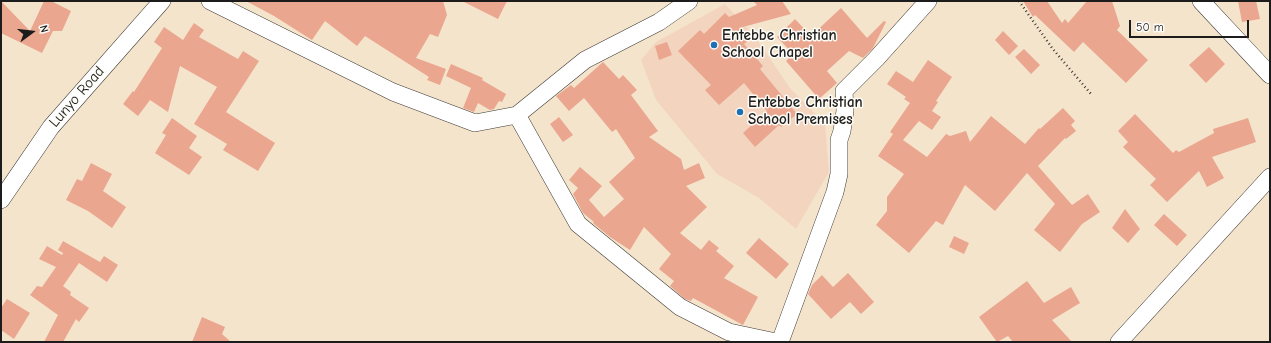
<!DOCTYPE html>
<html>
<head>
<meta charset="utf-8">
<style>
  body { margin:0 }
  #map { position:relative; width:1271px; height:343px; overflow:hidden; background:#f5e4cc; font-family:"Comic Neue",sans-serif }
  canvas { display:block }
  .frame { position:absolute; inset:0; border:2px solid #1c1c1c; pointer-events:none }
  .north { position:absolute; left:12px; top:12px; width:40px; height:40px; -webkit-text-stroke:3px #fdfcf7; paint-order:stroke; rotate:75deg; font-size:11px; font-weight:700; line-height:16px; text-align:center; color:#1c1c1c }
  .north::after { content:''; display:block; margin:auto; width:14px; height:18px; background:#1c1c1c; clip-path:polygon(50% 0,100% 100%,50% 72%,0 100%) }
  .scale { position:absolute; left:1129px; top:20px; width:120px; height:18px; box-sizing:border-box; border:2px solid #1c1c1c; border-top:0; padding-left:5px; font-size:12px; line-height:14px; white-space:nowrap; color:#1c1c1c; -webkit-text-stroke:3px #fdfcf7; paint-order:stroke }
</style>
</head>
<body>
<div id="map">
<canvas width="1271" height="343"></canvas>
<div class="frame"></div>
<div class="north">N</div>
<div class="scale">50 m</div>
</div>
<script>
const ctx = document.querySelector('canvas').getContext('2d');
ctx.lineJoin = 'round';
function fillPath(path, color) {
  ctx.fillStyle = color;
  ctx.fill(path, 'evenodd');
}
function shape(rows) {
  const path = new Path2D();
  for (const r of rows) {
    path.moveTo(r[0], r[1]);
    for (let i = 2; i < r.length; i += 2) path.lineTo(r[i], r[i + 1]);
  }
  return path;
}
function stroke(path, color, width, dash) {
  ctx.strokeStyle = color;
  ctx.lineWidth = width;
  ctx.lineCap = dash ? 'butt' : 'round';
  ctx.setLineDash(dash || []);
  ctx.stroke(path);
}
function label(font, color, halo, rows, align = 'center') {
  ctx.font = font + ' "Comic Neue",sans-serif';
  ctx.lineWidth = 3;
  ctx.setLineDash([]);
  ctx.textBaseline = 'middle';
  ctx.strokeStyle = halo;
  ctx.fillStyle = color;
  for (const [text, x, y, turn = 0] of rows) {
    ctx.save();
    ctx.translate(x, y);
    ctx.rotate((+turn || 0) * Math.PI / 180);
    ctx.textAlign = isNaN(turn) ? turn : align;
    if (halo) ctx.strokeText(text, 0, 0);
    ctx.fillText(text, 0, 0);
    ctx.restore();
  }
}
fillPath(shape([
  [725,4,754,35,790,88,825,124,829,172,796,229,759,198,717,174,656,100,641,60,656,42]
]), '#f3d4be');
fillPath(shape([
  [1,1,30,31,44,1,51,1,71,11,62,31,53,31,42,53,1,33],
  [246,1,443,1,447,15,438,37,430,34,416,58,446,69,440,85,427,80,429,77,365,36,357,46,325,21,312,40,274,16],
  [462,1,507,1,498,19],
  [753,1,782,1,791,14,739,28,750,39,744,44,763,66,760,69,797,114,781,127,779,125,755,147,743,133,767,111,744,83,719,105,705,90,711,85,678,51,700,30,704,34,725,13,729,17,757,5],
  [1023,1,1047,1,1062,23,1065,19,1068,23,1087,1,1112,1,1120,26,1117,30,1148,60,1126,83,1083,42,1074,52,1035,15,1033,17],
  [1238,1,1256,1,1260,19,1242,22],
  [841,8,867,38,884,21,886,22,873,48,863,58,849,51,827,71,837,83,819,99,786,61,793,54,777,37,795,19,811,36],
  [194,23,204,30,199,37,238,59,243,51,259,61,226,112,275,143,258,171,223,150,227,144,194,124,217,87,180,66,168,112,150,100,138,116,123,104,133,91,134,92,162,48,154,42,164,27,183,40],
  [1003,31,1018,46,1009,55,995,40],
  [667,42,672,55,659,60,655,46],
  [1209,47,1225,64,1206,83,1189,65],
  [1024,49,1040,65,1031,74,1015,57],
  [928,60,952,77,936,101,938,102,932,111,941,117,932,130,919,121,903,140,927,157,946,134,950,136,966,131,970,142,991,116,1025,144,1039,128,1040,129,1063,108,1075,121,1071,125,1076,131,1066,139,1065,138,1038,166,1072,205,1088,194,1100,212,1082,224,1060,252,1034,230,1055,204,1027,173,995,211,965,185,943,225,936,221,909,253,876,225,887,211,887,197,904,174,878,156,893,134,890,132,910,103,904,99,906,97,887,84,896,71,913,82],
  [603,62,619,79,623,75,637,90,631,95,658,131,649,137,681,159,684,170,699,163,705,178,686,186,707,207,680,233,701,250,709,240,719,248,716,251,734,266,724,278,758,297,743,325,693,298,691,301,685,299,670,286,674,281,659,269,671,254,644,227,630,250,610,237,593,223,594,222,583,213,573,194,578,188,569,180,580,167,602,186,589,200,604,217,624,199,609,182,635,158,616,129,612,132,584,98,569,111,556,96,571,85,574,88],
  [451,64,483,78,482,80,506,94,502,102,499,101,494,109,490,110,478,103,474,112,463,108,471,88,446,76],
  [1135,114,1173,153,1176,150,1179,152,1214,133,1213,129,1248,118,1256,142,1212,157,1224,178,1207,187,1199,171,1167,202,1150,185,1156,179,1123,147,1128,142,1118,131],
  [559,117,573,135,563,142,550,124],
  [172,118,197,136,189,148,202,157,189,175,155,153,166,135,162,133],
  [91,163,112,174,103,191,126,207,112,228,88,211,66,200,77,179,82,181],
  [1125,209,1140,229,1128,243,1112,228],
  [1164,214,1187,235,1177,246,1154,225],
  [954,236,969,243,964,254,949,247],
  [759,238,789,264,776,279,746,253],
  [63,241,100,262,104,256,118,265,107,282,79,263,63,286,71,292,70,295,89,308,79,322,76,319,63,342,44,342,58,315,30,295,37,286,42,287,56,267,39,259,47,246,62,255,63,253,58,250],
  [848,273,874,302,861,314,850,302,831,319,808,294,812,285,822,275,833,287],
  [1027,281,1044,303,1071,287,1080,303,1052,320,1072,342,1013,342,1008,336,997,342,979,317],
  [7,299,30,313,14,339,1,330,1,308],
  [202,317,225,327,222,334,231,342,192,342]
]), '#eaa68e');
const minor = shape([
  [210,1,393,92,475,123,517,115,585,60,659,22,689,1],
  [1201,1,1270,75],
  [517,115,578,224,680,307,729,332,776,342],
  [1,200,51,127,162,1],
  [780,342,835,192,839,174,839,140,842,131,845,111,844,91,876,59,928,1],
  [1119,342,1270,177]
]);
stroke(minor, '#3d3a36', 18);
stroke(shape([
  [1019,1,1052,48,1091,94]
]), '#3d3a36', 2.5, [1, 3]);
stroke(minor, '#fff', 17);
for (const [x, y, r, color] of [
  [714,45,4,"#1f6fb2"],
  [740,112,4,"#1f6fb2"]
]) {
  const dot = new Path2D();
  dot.arc(x, y, r, 0, 2 * Math.PI);
  ctx.fillStyle = color;
  ctx.fill(dot);
  stroke(dot, '#fdfcf7', 1.5);
}
label('bold 15px', '#1c1c1c', '#fdfcf7', [
  ["Entebbe Christian",722,36],
  ["School Chapel",722,53],
  ["Entebbe Christian",748,103],
  ["School Premises",748,120]
], 'left');
label('15px', '#1c1c1c', '#fdfcf7', [
  ["Lunyo Road",77,97,-49]
]);
</script>
</body>
</html>
